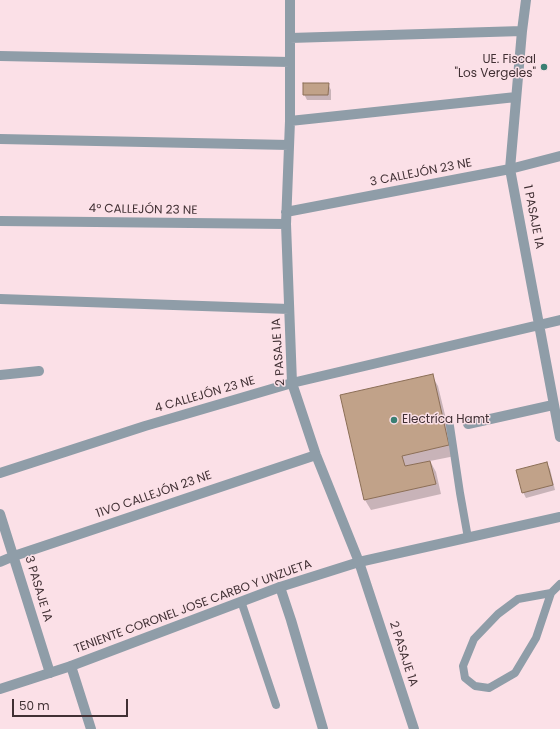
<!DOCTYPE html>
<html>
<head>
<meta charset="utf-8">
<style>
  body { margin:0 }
  #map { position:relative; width:560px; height:729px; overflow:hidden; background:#fbe0e7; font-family:Poppins,sans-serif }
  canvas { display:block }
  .scale { position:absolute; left:12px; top:699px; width:116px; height:18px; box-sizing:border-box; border:2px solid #413034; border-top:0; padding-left:5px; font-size:12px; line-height:14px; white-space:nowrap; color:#413034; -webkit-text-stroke:3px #fbe0e7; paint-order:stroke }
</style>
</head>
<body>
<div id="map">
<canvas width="560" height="729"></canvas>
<div class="scale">50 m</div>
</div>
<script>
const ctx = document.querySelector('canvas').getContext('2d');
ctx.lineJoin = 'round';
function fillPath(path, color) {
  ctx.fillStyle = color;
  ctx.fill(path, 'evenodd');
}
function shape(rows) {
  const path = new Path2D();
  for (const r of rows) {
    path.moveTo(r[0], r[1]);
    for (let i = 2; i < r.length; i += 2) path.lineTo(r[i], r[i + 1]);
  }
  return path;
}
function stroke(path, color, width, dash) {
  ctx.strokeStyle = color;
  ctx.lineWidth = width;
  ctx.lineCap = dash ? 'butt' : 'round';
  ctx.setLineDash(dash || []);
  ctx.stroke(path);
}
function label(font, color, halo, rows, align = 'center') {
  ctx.font = font + ' Poppins,sans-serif';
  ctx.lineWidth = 3;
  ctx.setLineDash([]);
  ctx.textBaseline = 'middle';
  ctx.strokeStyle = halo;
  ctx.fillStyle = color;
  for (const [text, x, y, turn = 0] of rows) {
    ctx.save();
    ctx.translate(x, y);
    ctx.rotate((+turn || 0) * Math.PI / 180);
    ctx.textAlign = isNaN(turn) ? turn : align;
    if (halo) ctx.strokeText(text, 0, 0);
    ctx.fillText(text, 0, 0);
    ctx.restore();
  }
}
fillPath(shape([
  [328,84,331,90,331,100,307,100,304,94],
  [432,376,438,386,455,456,430,461,436,472,441,494,371,510,365,500],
  [547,464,550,469,555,490,526,498,523,492]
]), '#0003');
const building = shape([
  [303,83,329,83,328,95,303,95,303,83],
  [433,374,449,445,402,456,405,466,430,461,436,484,364,500,340,395,433,374],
  [547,462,553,485,522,493,516,470,547,462]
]);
fillPath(building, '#c1a289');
stroke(building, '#8b6e56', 1);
stroke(shape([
  [450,426,460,493,468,538],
  [551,593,518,599,498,614,474,639,463,666,465,678,475,686,489,688,515,673,536,638,551,593,560,584],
  [241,601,276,705]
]), '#8f9da8', 8);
stroke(shape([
  [290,0,290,121,286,224,292,383,316,455,359,562,414,729],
  [526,0,522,31,510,169,560,437],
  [290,38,522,31],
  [0,56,290,62],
  [290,121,516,97],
  [0,139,289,145],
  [286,212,510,169,560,156],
  [0,221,286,224],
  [0,299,289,309],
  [0,375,39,371],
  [468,424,553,405],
  [0,473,145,426,292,383,560,320],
  [0,514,50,673],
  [0,562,14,556,316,455],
  [280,587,291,620,323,729],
  [71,666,91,729]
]), '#8f9da8', 10);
stroke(shape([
  [0,689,71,666,280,587,359,562,560,517]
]), '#8f9da8', 10);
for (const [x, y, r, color] of [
  [544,67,4,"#3a7f73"],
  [394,420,4,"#3a7f73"]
]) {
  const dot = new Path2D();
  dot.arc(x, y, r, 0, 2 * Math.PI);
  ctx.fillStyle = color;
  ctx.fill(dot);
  stroke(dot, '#fbe0e7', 1.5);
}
label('12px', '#413034', '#fbe0e7', [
  ["UE. Fiscal",536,60],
  ["\"Los Vergeles\"",536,74],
  ["Electríca Hamt",402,420,"left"]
], 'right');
label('12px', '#413034', '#fbe0e7', [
  ["3 CALLEJÓN 23 NE",421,173,-11],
  ["4° CALLEJÓN 23 NE",143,210,1],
  ["1 PASAJE 1A",533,217,79],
  ["2 PASAJE 1A",279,352,-94],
  ["4 CALLEJÓN 23 NE",205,395,-16],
  ["11VO CALLEJÓN 23 NE",154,495,-19],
  ["3 PASAJE 1A",38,589,73],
  ["TENIENTE CORONEL JOSE CARBO Y UNZUETA",193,607,-20],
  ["2 PASAJE 1A",403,654,72]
]);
</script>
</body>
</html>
